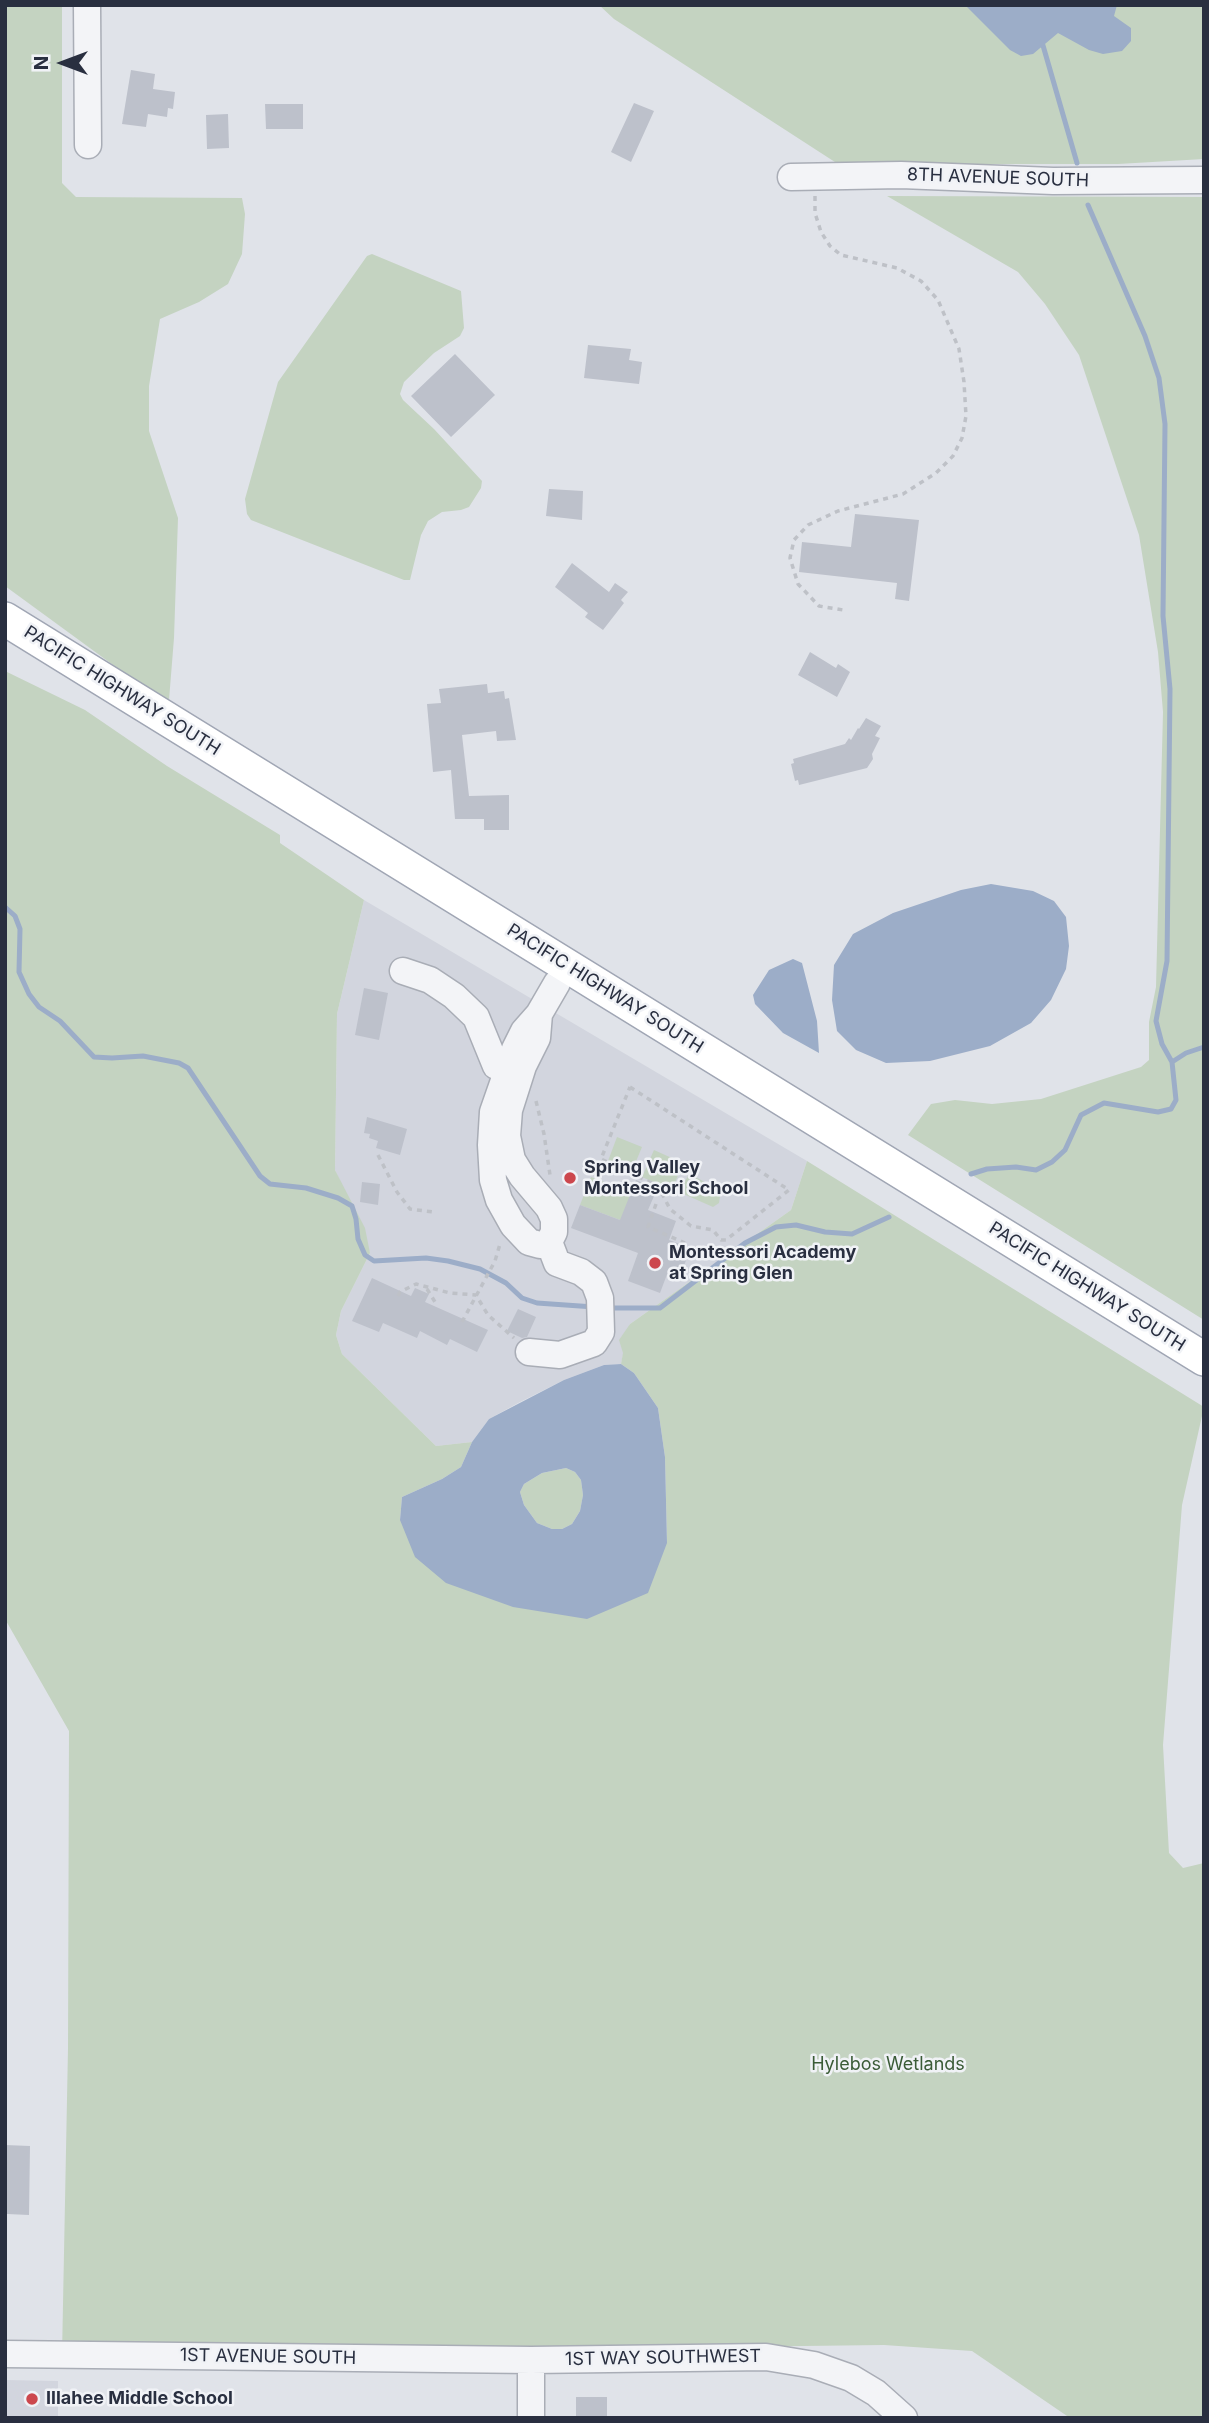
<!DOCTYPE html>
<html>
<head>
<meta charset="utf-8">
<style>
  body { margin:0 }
  #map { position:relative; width:1209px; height:2423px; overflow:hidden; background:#e0e3e9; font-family:Inter,sans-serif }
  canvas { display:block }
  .frame { position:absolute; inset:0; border:7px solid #292f40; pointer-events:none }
  .north { position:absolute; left:28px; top:28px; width:70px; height:70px; -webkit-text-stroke:5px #f0f2f6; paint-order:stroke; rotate:270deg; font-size:19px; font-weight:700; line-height:28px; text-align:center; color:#292f40 }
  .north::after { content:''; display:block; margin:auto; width:24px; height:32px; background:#292f40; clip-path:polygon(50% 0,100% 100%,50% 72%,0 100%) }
</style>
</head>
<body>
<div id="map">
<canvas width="1209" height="2423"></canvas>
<div class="frame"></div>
<div class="north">N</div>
</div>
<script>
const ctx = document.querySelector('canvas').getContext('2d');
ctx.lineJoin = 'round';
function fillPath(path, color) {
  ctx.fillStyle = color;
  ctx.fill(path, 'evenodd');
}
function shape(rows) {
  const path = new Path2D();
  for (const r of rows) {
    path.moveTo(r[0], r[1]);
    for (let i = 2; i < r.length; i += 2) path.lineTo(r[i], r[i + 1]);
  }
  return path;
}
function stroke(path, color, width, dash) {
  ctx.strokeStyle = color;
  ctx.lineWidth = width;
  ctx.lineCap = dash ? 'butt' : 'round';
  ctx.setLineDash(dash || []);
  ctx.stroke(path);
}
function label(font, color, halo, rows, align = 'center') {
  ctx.font = font + ' Inter,sans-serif';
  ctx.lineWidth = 5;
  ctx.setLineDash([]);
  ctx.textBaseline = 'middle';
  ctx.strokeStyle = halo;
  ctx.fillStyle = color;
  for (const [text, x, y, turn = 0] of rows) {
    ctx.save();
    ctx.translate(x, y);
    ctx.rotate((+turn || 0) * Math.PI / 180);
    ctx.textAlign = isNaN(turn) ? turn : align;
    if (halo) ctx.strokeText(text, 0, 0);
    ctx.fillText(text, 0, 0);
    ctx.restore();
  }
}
fillPath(shape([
  [364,900,807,1161,791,1210,630,1324,621,1364,604,1365,564,1380,518,1403,489,1419,472,1442,436,1446,342,1354,336,1335,341,1311,370,1253,335,1170,337,1014],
  [5,2380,58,2381,58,2418,5,2418]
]), '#d2d5de');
fillPath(shape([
  [5,5,62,5,62,183,76,197,242,198,245,214,242,254,228,284,199,302,160,319,149,386,149,431,178,518,174,638,169,700,161,700,5,586],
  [599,5,1204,5,1204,159,1118,164,838,164,614,19],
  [887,196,1204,197,1204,1320,908,1135,931,1104,955,1100,992,1104,1041,1099,1141,1067,1149,1060,1149,1022,1156,987,1163,712,1158,652,1139,535,1079,355,1045,304,1018,272],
  [372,254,461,291,464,328,460,336,434,353,404,382,400,394,403,400,434,429,482,481,481,488,469,507,461,510,442,512,428,521,421,535,410,580,404,580,251,520,247,514,245,499,278,382,367,256],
  [5,671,85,710,167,766,280,835,280,843,364,900,337,1014,335,1170,365,1228,370,1253,341,1311,336,1335,342,1354,436,1446,472,1442,461,1467,442,1479,402,1497,400,1520,667,1543,665,1457,658,1408,634,1373,621,1364,623,1353,619,1340,630,1324,791,1210,807,1161,1204,1407,1182,1505,1163,1745,1169,1853,1183,1868,1204,1863,1204,2418,1070,2418,972,2351,884,2345,62,2355,68,2048,69,1731,5,1619],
  [617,1137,642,1147,632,1171,608,1161],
  [654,1150,683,1163,672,1190,642,1177],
  [689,1174,721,1190,719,1203,713,1207,679,1192],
  [591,1177,631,1192,623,1221,580,1205],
  [566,1468,575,1472,581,1480,583,1495,580,1511,572,1524,562,1529,552,1529,537,1523,524,1505,520,1492,524,1484,542,1473]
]), '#c4d3c1');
fillPath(shape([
  [965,5,1117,5,1114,16,1131,28,1131,41,1122,51,1103,54,1089,50,1058,33,1033,54,1021,56,1010,50],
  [991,884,1033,891,1054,901,1066,917,1069,946,1066,969,1051,1000,1031,1023,990,1046,930,1061,886,1063,856,1050,837,1031,832,1000,834,965,853,934,893,913,961,890],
  [793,959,802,963,817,1021,819,1053,783,1033,755,1004,753,995,769,970],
  [621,1364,634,1373,658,1408,665,1457,667,1543,648,1593,587,1619,513,1607,446,1583,415,1557,400,1520,402,1497,442,1479,461,1467,472,1442,489,1419,564,1380,604,1365],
  [566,1468,575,1472,581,1480,583,1495,580,1511,572,1524,562,1529,552,1529,537,1523,524,1505,520,1492,524,1484,542,1473]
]), '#9cadc8');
stroke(shape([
  [1042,42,1077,163],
  [1088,205,1145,336,1159,378,1165,424,1163,616,1170,689,1167,961,1156,1021,1162,1044,1172,1062],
  [5,907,15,916,20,929,19,972,29,994,39,1007,60,1021,94,1057,112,1058,143,1056,179,1063,188,1068,260,1176,270,1184,306,1188,338,1198,352,1206,356,1219,358,1239,365,1255,374,1261,426,1258,448,1261,480,1269,506,1283,522,1298,537,1303,594,1307],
  [971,1174,987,1169,1016,1167,1036,1170,1052,1162,1065,1150,1081,1115,1104,1103,1158,1112,1171,1109,1176,1100,1172,1062,1186,1053,1204,1047],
  [607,1308,660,1308,745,1243,776,1227,796,1225,825,1232,852,1234,889,1217]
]), '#9cadc8', 5);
fillPath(shape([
  [131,70,155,74,153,89,175,92,173,109,168,108,167,117,148,114,146,127,122,124],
  [634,103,654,111,631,162,611,152],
  [265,104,303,104,303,129,266,129],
  [228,114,229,148,207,149,206,115],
  [588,345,631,349,629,360,642,362,639,384,584,378],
  [455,354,495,395,451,437,411,396],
  [549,489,583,491,582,520,546,516],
  [855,514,919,520,909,601,895,599,897,583,799,572,802,542,851,547],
  [572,563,609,592,615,583,628,592,621,600,624,603,603,630,585,617,588,613,555,587],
  [810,652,836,668,838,664,850,672,837,697,798,675],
  [487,684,488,693,504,691,505,699,509,698,516,740,497,741,496,731,462,735,469,796,509,795,509,830,484,830,484,819,455,819,451,770,433,772,427,704,441,703,439,689],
  [866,718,881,726,875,736,880,738,872,754,873,759,867,768,799,785,798,780,795,781,791,764,794,763,793,759,845,744,849,738,851,740,858,728,859,729],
  [364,988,388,993,379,1040,355,1035],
  [367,1117,407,1129,400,1155,376,1148,378,1141,369,1138,370,1134,364,1133],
  [636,1180,657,1189,648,1210,676,1221,669,1240,691,1248,681,1273,669,1269,660,1293,628,1281,638,1253,571,1228,580,1205,620,1220],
  [362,1182,380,1184,378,1205,360,1202],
  [372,1278,411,1296,415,1288,429,1294,425,1302,488,1330,477,1352,450,1339,447,1345,420,1331,417,1338,383,1323,379,1332,352,1321],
  [518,1309,536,1317,527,1337,522,1338,507,1331],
  [5,2145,30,2146,29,2215,7,2214],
  [576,2397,607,2397,607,2418,576,2418]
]), '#bdc1cb');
const minor = shape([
  [87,5,88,145],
  [791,177,901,175,1053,181,1204,180],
  [403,971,430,980,454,996,476,1017,496,1066,508,1065],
  [539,1014,537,1038,523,1066,509,1110,507,1136,512,1160,522,1176,549,1208,554,1219,554,1232,549,1242,540,1245,529,1242,513,1225,499,1200,493,1180,491,1145,493,1112,515,1049,524,1031,539,1014,557,983],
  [529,1352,560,1355,594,1343,601,1332,600,1298,594,1282,581,1272,557,1263,549,1242],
  [5,2354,531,2360,766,2357,814,2365,851,2378,876,2393,904,2418],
  [531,2418,531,2360]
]);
const major = shape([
  [5,619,1204,1359]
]);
stroke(minor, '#a9adb6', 29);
stroke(major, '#a0a6b4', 36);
stroke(shape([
  [815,196,815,213,821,232,830,246,841,255,897,268,921,281,938,300,959,349,964,382,966,416,962,438,953,456,936,473,903,494,838,511,808,525,794,540,790,558,798,584,819,606,843,610],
  [630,1087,789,1190,726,1240,721,1240,713,1230,691,1226,670,1209,658,1186,601,1159,630,1087],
  [536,1101,544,1134,550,1175],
  [378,1155,397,1192,410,1209,433,1212],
  [656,1204,648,1227,685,1243],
  [427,1289,435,1302],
  [398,1296,400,1292,416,1284,450,1293,476,1295,488,1315,514,1338],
  [462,1322,495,1261,500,1244]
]), '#bec1c7', 3.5, [5, 5]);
stroke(minor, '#f3f4f7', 26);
stroke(major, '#fff', 33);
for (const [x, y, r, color] of [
  [570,1178,7,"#cc474d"],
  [655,1263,7,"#cc474d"],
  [32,2399,7,"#cc474d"]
]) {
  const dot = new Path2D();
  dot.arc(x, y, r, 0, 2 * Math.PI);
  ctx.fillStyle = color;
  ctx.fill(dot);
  stroke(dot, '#f0f2f6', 2.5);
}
label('18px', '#292f40', '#f0f2f6', [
  ["8TH AVENUE SOUTH",998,178,2],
  ["PACIFIC HIGHWAY SOUTH",122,691,32],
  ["PACIFIC HIGHWAY SOUTH",605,989,32],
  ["PACIFIC HIGHWAY SOUTH",1087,1287,32],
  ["1ST AVENUE SOUTH",268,2357,1],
  ["1ST WAY SOUTHWEST",663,2358,-1]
]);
label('bold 18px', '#292f40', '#f0f2f6', [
  ["Spring Valley",584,1168],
  ["Montessori School",584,1189],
  ["Montessori Academy",669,1253],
  ["at Spring Glen",669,1274],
  ["Illahee Middle School",46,2399]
], 'left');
label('18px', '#3a5b36', '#f0f2f6', [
  ["Hylebos Wetlands",888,2065]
]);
</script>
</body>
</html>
